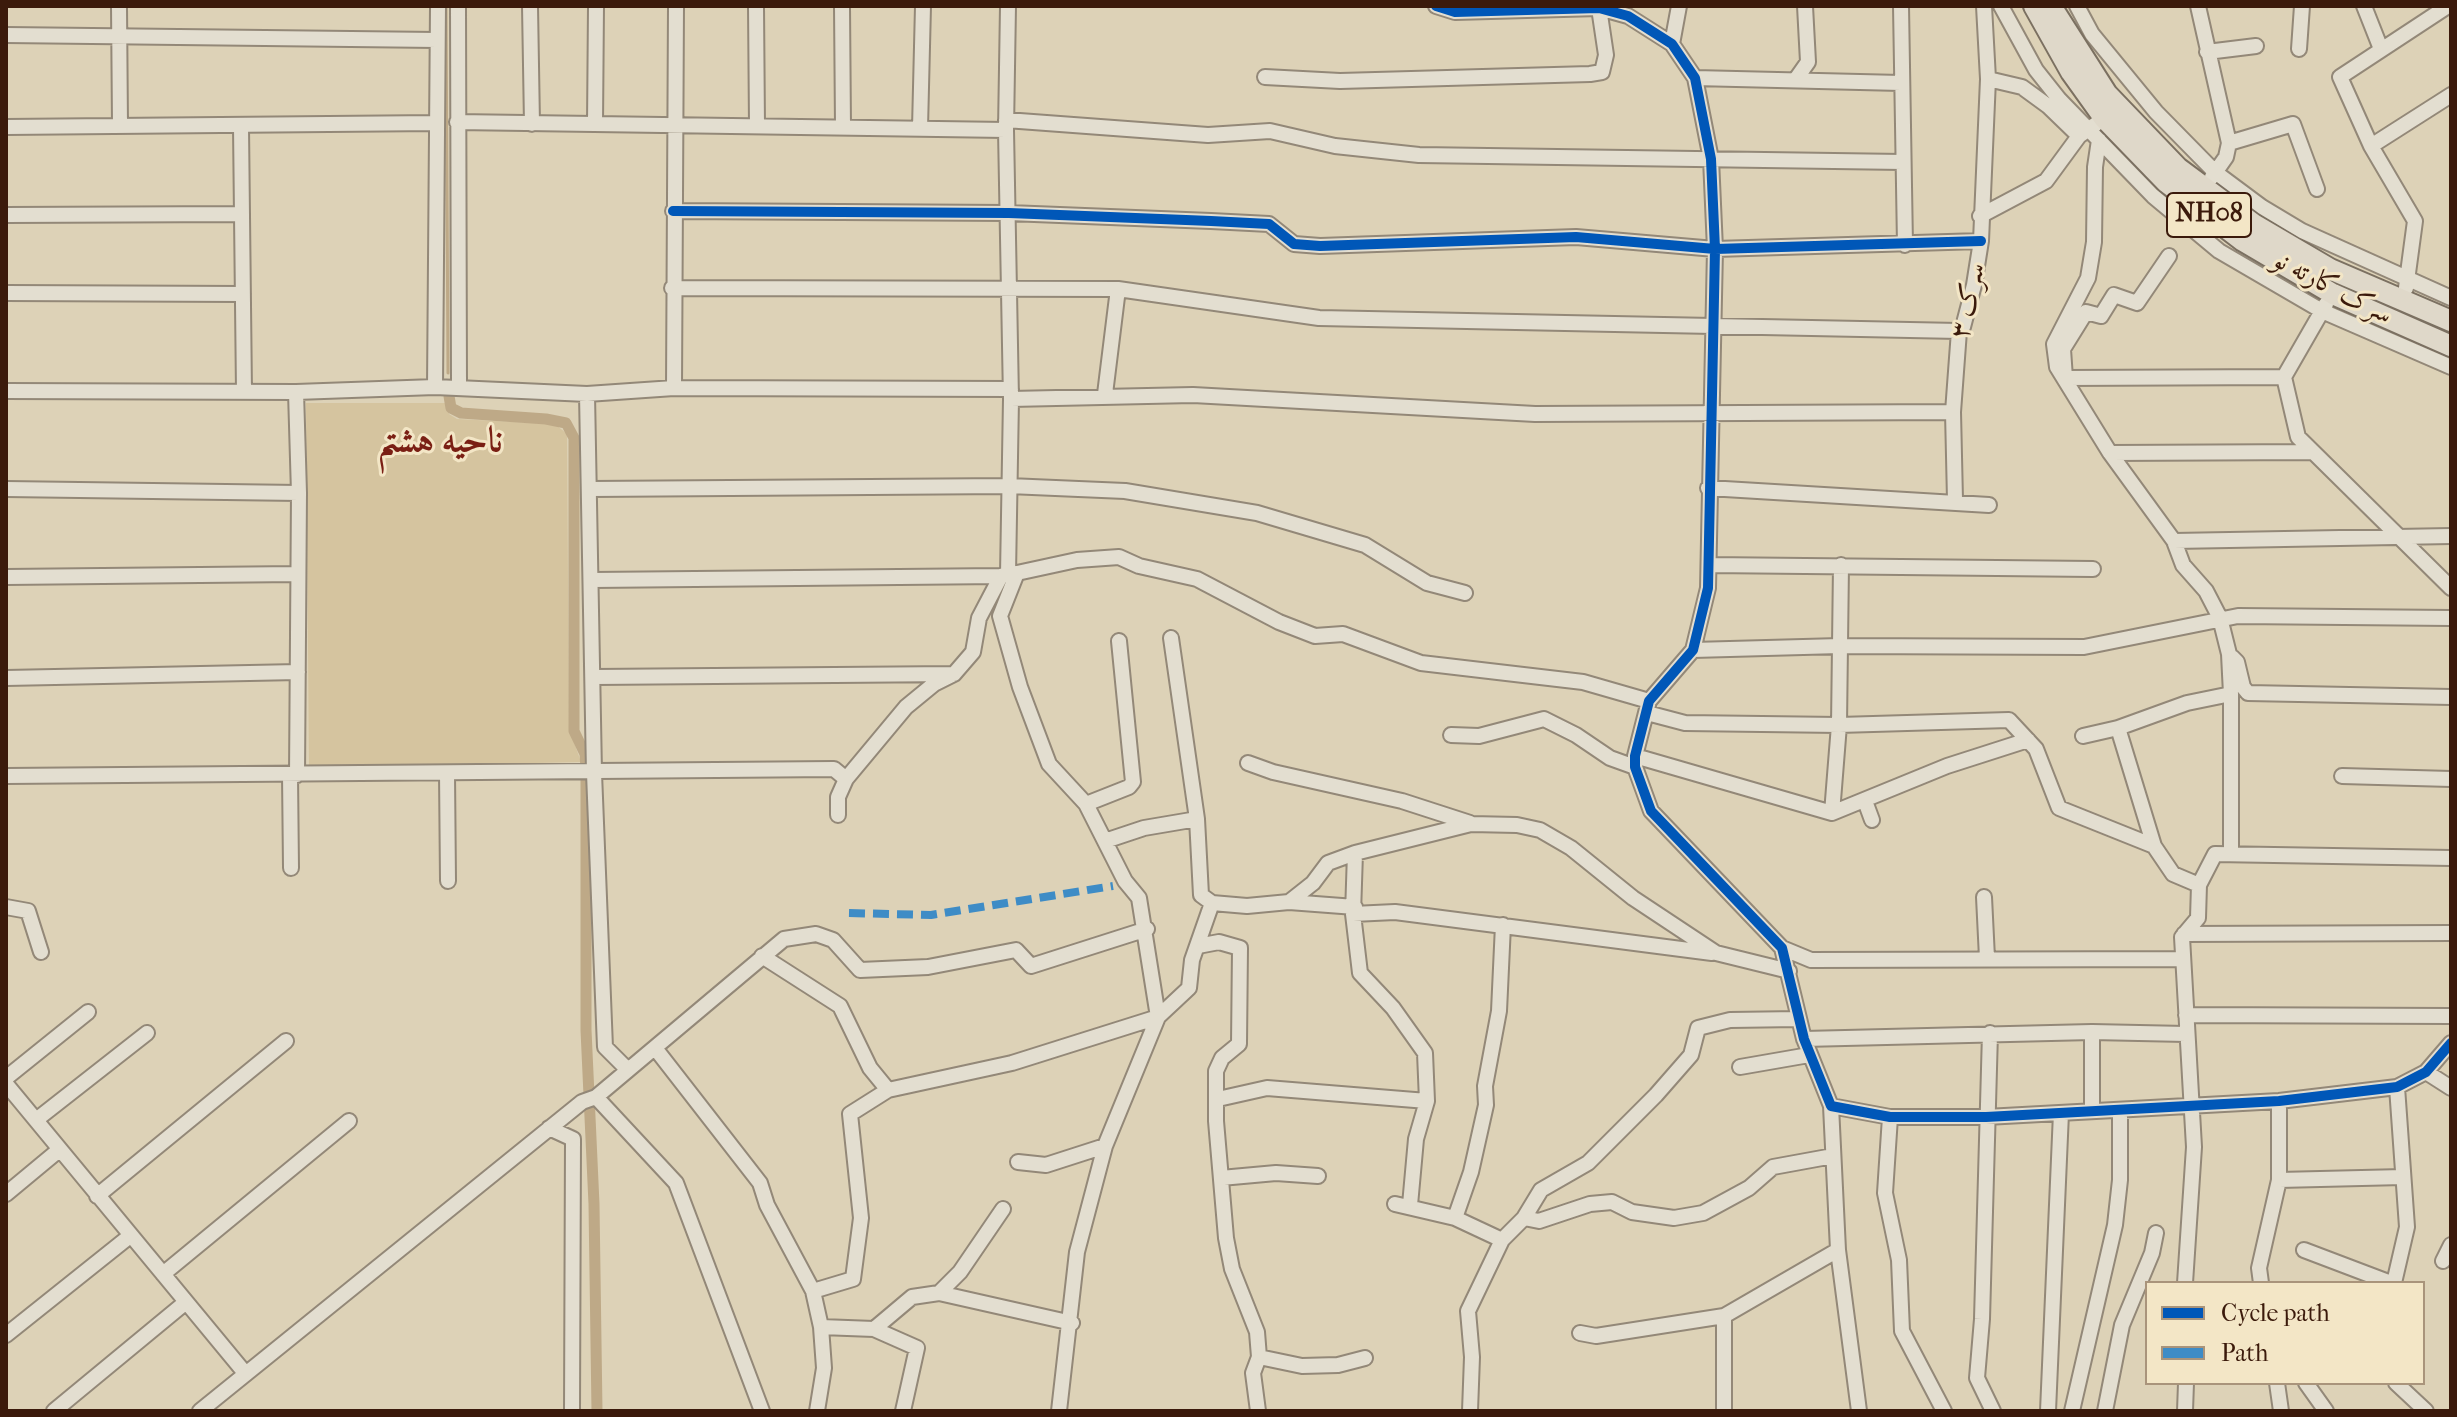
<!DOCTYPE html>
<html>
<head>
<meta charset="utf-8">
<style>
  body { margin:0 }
  #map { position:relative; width:2457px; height:1417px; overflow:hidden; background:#ddd2b7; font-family:"IM FELL French Canon",serif }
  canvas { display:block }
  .frame { position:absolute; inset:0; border:8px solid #3b1a0b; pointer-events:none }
  .legend { position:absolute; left:2145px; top:1281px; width:280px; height:104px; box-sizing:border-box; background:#f3e6c6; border:2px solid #a9947b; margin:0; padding:10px 14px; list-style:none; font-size:24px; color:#3b1a0b }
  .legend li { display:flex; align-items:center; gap:16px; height:40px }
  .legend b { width:40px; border:2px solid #a9947b }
</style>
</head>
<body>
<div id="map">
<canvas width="2457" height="1417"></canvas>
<div class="frame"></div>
<ul class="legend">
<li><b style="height:10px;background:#0057b8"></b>Cycle path</li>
<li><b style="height:10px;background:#3e8cc6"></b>Path</li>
</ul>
</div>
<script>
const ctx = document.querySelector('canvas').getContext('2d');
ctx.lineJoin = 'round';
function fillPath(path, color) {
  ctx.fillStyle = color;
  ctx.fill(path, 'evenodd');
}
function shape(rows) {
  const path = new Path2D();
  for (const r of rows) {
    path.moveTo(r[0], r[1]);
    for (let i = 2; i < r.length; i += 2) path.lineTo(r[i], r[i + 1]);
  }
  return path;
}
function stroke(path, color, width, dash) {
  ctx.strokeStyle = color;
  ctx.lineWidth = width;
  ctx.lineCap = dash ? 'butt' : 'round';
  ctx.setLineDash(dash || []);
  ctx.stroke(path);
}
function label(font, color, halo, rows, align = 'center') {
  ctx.font = font + ' "IM FELL French Canon",Amiri,serif';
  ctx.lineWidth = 6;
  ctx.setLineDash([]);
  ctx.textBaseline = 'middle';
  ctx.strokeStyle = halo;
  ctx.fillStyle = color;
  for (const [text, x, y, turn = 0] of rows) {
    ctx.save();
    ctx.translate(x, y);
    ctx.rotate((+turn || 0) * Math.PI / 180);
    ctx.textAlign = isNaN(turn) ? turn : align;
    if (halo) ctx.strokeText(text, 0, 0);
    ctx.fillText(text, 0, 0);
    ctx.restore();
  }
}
fillPath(shape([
  [306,403,447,403,449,414,457,419,555,424,567,434,569,728,581,762,309,768]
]), '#d5c49f');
stroke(shape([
  [446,6,448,373]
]), '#bea987', 3);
stroke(shape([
  [449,396,451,408,461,413,546,419,566,423,574,438,574,731,585,754,586,769,586,1030,594,1204,597,1411]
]), '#bea987', 11);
const minor = shape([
  [119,6,120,125],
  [458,6,459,387],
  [530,6,532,124],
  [756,6,757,126],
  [842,6,843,127],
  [1436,6,1455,12,1599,8,1628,16,1672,44,1695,78,1711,159,1715,249,1708,588,1693,650,1649,701,1635,756,1635,767,1651,811,1782,948,1804,1039,1831,1106,1890,1117,1986,1117,2279,1101,2397,1087,2426,1072,2451,1043],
  [1901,6,1905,245],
  [2001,6,2036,70,2059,99,2153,196,2219,251,2322,311,2451,367],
  [2077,6,2092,34,2156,112,2215,172,2262,207,2302,231,2451,298],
  [2198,6,2229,143,2226,157,2212,177],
  [2364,6,2381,49],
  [6,35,437,40],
  [1672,44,1679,6],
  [2299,49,2302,6],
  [2207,52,2256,46],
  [1265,77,1340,81,1590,74,1602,72,1606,55,1599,8],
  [1695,78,1901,83],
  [1796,79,1808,62,1805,6],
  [1988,79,2022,87,2048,106,2079,136],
  [1006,120,1208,135,1270,131,1335,146,1419,155,1903,162],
  [457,122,1006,130],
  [595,124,596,6],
  [6,127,436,123],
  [241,127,244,392],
  [920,128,923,6],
  [2099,140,2095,167,2094,242,2088,278,2054,344,2057,367,2110,453,2174,541,2183,565,2206,591,2220,618,2229,654,2231,694,2231,853],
  [2229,143,2293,124,2317,189],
  [2371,146,2451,95],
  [673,211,1009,213,1211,221,1269,224,1294,244,1320,246,1576,237,1715,249,1981,241],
  [6,215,242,214],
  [1980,216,2046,181,2079,136,2096,124],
  [2169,256,2137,303,2114,295,2101,316,2086,312,2063,349,2065,378,2284,377],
  [672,288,1118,289,1319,318,1959,331],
  [2406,288,2415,221,2371,146,2340,77,2448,6],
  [6,293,243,294],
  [2326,304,2284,377,2298,437,2451,588],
  [435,387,438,6],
  [674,388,676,6],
  [6,391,296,392,435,387,587,394,674,388,1011,389],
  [296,392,299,493,297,775],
  [587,394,594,773,605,1047,628,1070],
  [1105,394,1118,289],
  [1011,399,1193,395,1535,414,1953,412],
  [2110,453,2313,452],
  [1708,488,1989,505],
  [6,489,299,493],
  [591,489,1009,486,1125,491,1257,513,1365,545,1427,583,1465,593],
  [1955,500,1953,412,1959,331,1963,327,1974,285,1981,241,1988,79,1984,6],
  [2174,541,2451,536],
  [1709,565,2093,569],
  [1017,573,1077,560,1119,557,1139,566,1197,579,1279,622,1315,636,1343,634,1421,663,1583,682,1649,701],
  [1008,574,1011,399,1006,130,1008,6],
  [6,577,297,574],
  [593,580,1001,576],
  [1171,638,1197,819,1201,895,1212,903,1247,906,1289,902,1355,907],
  [1693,650,1840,646,2084,647,2238,616,2451,618],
  [2232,657,2237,662,2243,687,2248,693,2451,697],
  [595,677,954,674],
  [6,678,298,672],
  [1647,713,1685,723,1839,725,2009,720,2036,749,2059,808,2154,846,2173,874,2199,885],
  [2118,728,2154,846],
  [1451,735,1479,736,1544,719,1576,735,1610,758,1635,767],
  [2083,736,2118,728,2187,703,2231,694],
  [1635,756,1832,813,1947,766,2028,740],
  [1248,763,1273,772,1402,801,1470,823],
  [447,773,448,881],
  [290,775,291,868],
  [6,776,834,769,846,779],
  [2342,776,2451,779],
  [1865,801,1872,820],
  [1086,804,1129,787,1133,782,1119,641],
  [1832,813,1839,725,1841,565],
  [838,815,838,797,846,779,906,707,934,684,954,674,973,652,979,618,1001,576,1007,574],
  [1105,841,1144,828,1197,819],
  [1355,853,1353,914,1360,973,1393,1008,1425,1053,1427,1101,1416,1139,1410,1205],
  [1984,897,1987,958],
  [1289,902,1313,883,1328,863,1355,853,1471,824,1517,825,1540,830,1571,848,1633,898,1716,953,1789,971],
  [6,907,28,911,41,952],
  [1353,914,1395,912,1712,953],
  [2184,934,2451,933],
  [1198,946,1219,942,1240,948,1239,1044,1222,1058,1216,1071,1216,1121,1226,1238,1232,1269,1257,1332,1259,1357,1253,1373,1258,1411],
  [1782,948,1811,960,2183,959],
  [762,956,840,1006,870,1068,888,1090],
  [2186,1015,2451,1016],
  [2092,1032,2092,1111],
  [1990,1033,1982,1319,1977,1378,1993,1411],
  [1804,1039,2092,1032,2186,1034],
  [655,1048,760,1183,767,1205,813,1291,821,1327,824,1368,817,1411],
  [1740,1067,1809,1055],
  [2426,1072,2451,1088],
  [6,1078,88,1012],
  [6,1084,245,1373],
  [596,1097,676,1183,762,1411],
  [1218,1099,1267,1088,1427,1101],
  [1831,1106,1838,1250,1859,1411],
  [1890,1117,1885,1193,1899,1260,1902,1331,1944,1411],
  [36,1120,147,1033],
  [549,1128,573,1139,572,1411],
  [1018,1162,1046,1165,1105,1146],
  [1221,1178,1276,1173,1318,1176],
  [2279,1180,2403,1177],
  [6,1194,59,1150],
  [97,1196,286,1041],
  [1395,1204,1455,1218,1502,1240],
  [1455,1218,1471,1172,1486,1105,1485,1086,1499,1011,1503,925],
  [1524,1218,1539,1221,1590,1204,1612,1202,1632,1212,1674,1218,1703,1213,1749,1188,1773,1167,1833,1156],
  [2304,1250,2391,1283],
  [2443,1261,2451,1245],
  [163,1274,349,1121],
  [2185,1283,2194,1147,2182,937,2198,918,2199,885,2215,854,2451,858],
  [2261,1283,2259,1268,2279,1180,2279,1101],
  [2394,1283,2407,1227,2397,1087],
  [813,1291,853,1279,861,1218,850,1114,888,1090,1012,1063,1158,1017,1139,898,1125,881,1086,804,1049,764,1020,687,1000,616,1017,573,1008,574],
  [939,1293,1072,1323],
  [1724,1316,1724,1411],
  [821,1327,874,1329,917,1348,903,1411],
  [874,1329,912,1297,939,1293,960,1272,1003,1209],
  [1580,1333,1596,1336,1724,1316,1838,1250],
  [6,1335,130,1236],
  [1259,1357,1302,1366,1338,1365,1365,1358],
  [2277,1383,2281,1411],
  [2306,1383,2326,1411],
  [2396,1383,2426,1411],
  [54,1411,186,1302],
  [200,1411,582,1102,596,1097,784,939,816,934,833,940,860,970,928,967,1016,950,1031,966,1147,929],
  [1059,1411,1077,1252,1105,1146,1158,1017,1189,988,1192,960,1212,903],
  [1470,1411,1472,1357,1468,1311,1502,1240,1524,1218,1541,1190,1588,1163,1656,1095,1691,1055,1698,1028,1730,1020,1798,1019],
  [2048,1411,2061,1113],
  [2072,1411,2115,1225,2120,1180,2120,1110],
  [2105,1411,2122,1325,2152,1253,2156,1233],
  [2185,1411,2186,1383]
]);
const highway = shape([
  [2034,6,2071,72,2104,118,2166,182,2243,241,2333,294,2451,346],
  [2051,6,2107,94,2178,168,2255,225,2330,269,2451,321]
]);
stroke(minor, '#938878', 18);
stroke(highway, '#7b7061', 24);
stroke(minor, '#e3ded0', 14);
stroke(highway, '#dfd8c9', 20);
stroke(shape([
  [849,913,931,915,1113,886]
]), '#3e8cc6', 8, [16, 8]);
stroke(shape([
  [1436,6,1455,12,1599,8,1628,16,1672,44,1695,78,1711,159,1715,249,1708,588,1693,650,1649,701,1635,756,1635,767,1651,811,1782,948,1804,1039,1831,1106,1890,1117,1986,1117,2279,1101,2397,1087,2426,1072,2451,1043],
  [673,211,1009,213,1211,221,1269,224,1294,244,1320,246,1576,237,1715,249,1981,241]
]), '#0057b8', 10);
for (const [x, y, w] of [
  [2209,215,84]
]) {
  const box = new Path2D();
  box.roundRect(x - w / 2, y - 22, w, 44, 6);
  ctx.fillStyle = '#f3e6c6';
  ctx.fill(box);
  stroke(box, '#3b1a0b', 2);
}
label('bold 26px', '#3b1a0b', null, [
  ["NH08",2209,215]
]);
label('28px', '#3b1a0b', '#f3e6c6', [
  ["سرک کارته نو",2332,288,27],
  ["سرک ۳",1969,301,-77]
]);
label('bold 36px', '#7a1f14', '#f3e6c6', [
  ["ناحیه هشتم",440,442]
]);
</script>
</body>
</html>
